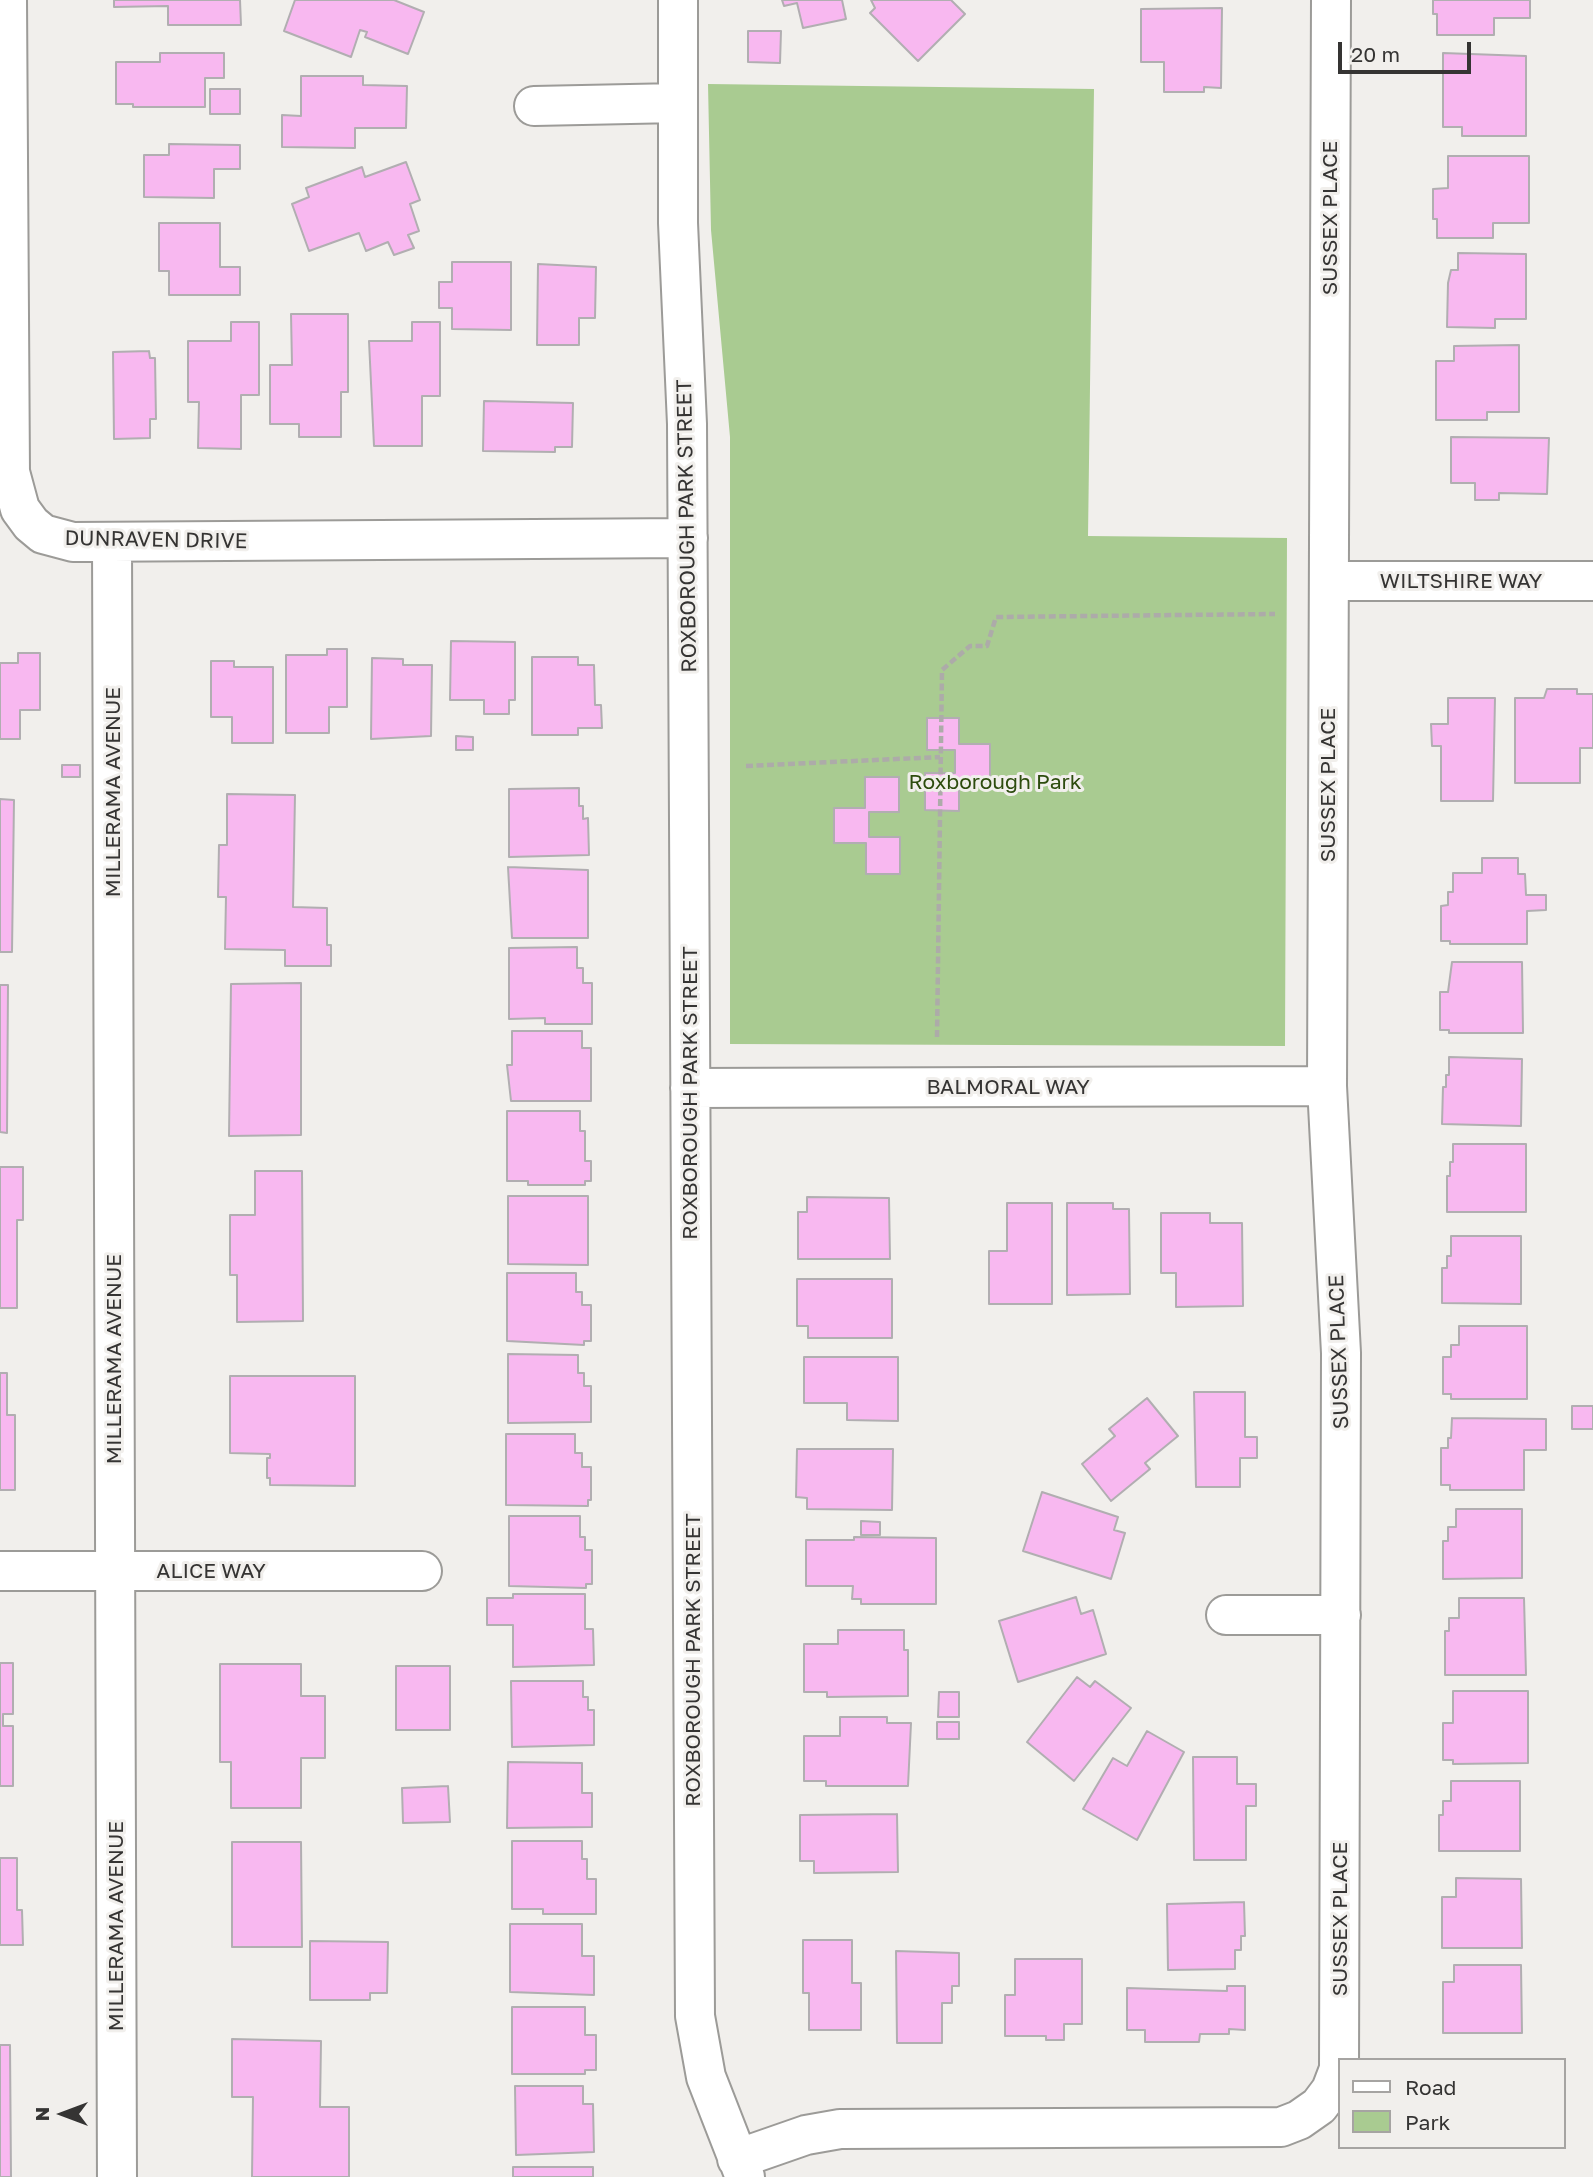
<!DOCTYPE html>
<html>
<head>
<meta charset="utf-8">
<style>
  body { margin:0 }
  #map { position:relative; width:1593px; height:2177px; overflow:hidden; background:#f1efec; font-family:"Golos Text",sans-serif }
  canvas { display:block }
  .legend { position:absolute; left:1338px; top:2058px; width:228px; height:91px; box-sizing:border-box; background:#f1efec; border:2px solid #a6a4a2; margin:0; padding:9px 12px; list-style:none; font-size:21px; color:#353433 }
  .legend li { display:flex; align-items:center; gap:14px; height:35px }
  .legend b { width:35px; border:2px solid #a6a4a2 }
  .north { position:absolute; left:28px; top:2079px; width:70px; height:70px; -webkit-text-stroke:5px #f1efec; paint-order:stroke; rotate:270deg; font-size:19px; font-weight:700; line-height:28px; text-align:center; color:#353433 }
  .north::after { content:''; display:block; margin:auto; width:24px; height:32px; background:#353433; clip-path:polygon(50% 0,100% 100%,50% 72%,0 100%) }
  .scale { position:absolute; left:1338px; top:42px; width:133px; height:32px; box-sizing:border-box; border:4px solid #353433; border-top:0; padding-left:9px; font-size:21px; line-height:24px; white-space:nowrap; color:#353433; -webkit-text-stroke:5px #f1efec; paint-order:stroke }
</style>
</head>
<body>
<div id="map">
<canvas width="1593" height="2177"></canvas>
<ul class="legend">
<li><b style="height:9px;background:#fff"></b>Road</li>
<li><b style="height:19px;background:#a9cb91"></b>Park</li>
</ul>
<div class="north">N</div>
<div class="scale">20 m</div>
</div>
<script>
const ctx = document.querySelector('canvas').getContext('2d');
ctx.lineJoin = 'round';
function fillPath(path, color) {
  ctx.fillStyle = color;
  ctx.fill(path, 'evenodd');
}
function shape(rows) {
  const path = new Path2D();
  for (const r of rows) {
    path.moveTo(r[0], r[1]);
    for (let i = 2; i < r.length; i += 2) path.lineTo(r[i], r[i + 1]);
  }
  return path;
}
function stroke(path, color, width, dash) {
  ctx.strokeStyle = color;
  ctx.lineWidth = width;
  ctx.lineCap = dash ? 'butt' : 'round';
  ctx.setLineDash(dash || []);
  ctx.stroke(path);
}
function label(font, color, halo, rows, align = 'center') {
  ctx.font = font + ' "Golos Text",sans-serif';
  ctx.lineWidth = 6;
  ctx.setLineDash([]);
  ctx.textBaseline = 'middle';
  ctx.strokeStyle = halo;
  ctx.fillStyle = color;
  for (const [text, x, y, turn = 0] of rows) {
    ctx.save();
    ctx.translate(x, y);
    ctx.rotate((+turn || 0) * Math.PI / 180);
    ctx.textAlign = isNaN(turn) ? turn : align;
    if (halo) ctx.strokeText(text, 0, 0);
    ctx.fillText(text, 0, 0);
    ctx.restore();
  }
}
fillPath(shape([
  [708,84,1094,89,1088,536,1287,538,1285,1046,730,1044,730,437,711,230]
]), '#a9cb91');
const building = shape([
  [114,0,240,0,241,25,168,25,168,6,114,7,114,0],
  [295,0,394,0,424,12,408,54,365,37,367,32,360,30,351,57,284,31,295,0],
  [782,0,842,0,846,19,803,28,797,3,784,6,782,0],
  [871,0,951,0,965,14,918,61,870,13,875,8,871,0],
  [1433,0,1530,0,1530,18,1494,18,1494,35,1437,35,1437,14,1433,14,1433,0],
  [1222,8,1221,88,1204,87,1204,92,1164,92,1164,62,1141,62,1141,9,1222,8],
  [748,31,781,31,780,63,748,62,748,31],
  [160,53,224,53,224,78,205,78,205,107,133,107,133,104,116,104,116,62,160,62,160,53],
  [1443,53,1526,56,1526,136,1462,136,1462,127,1443,127,1443,53],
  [301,76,363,76,363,85,407,86,406,128,355,128,355,148,282,147,282,115,301,116,301,76],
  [210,89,240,89,240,114,210,114,210,89],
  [169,144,240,145,240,169,214,169,214,198,144,197,144,155,169,155,169,144],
  [1448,156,1529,156,1529,223,1493,223,1493,238,1437,238,1437,219,1433,219,1433,189,1448,188,1448,156],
  [406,162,420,200,410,204,419,231,408,235,414,248,394,255,388,242,366,251,359,233,309,251,292,204,309,197,306,188,362,167,365,177,406,162],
  [159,223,220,223,220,267,240,267,240,295,169,295,169,271,159,271,159,223],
  [1458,253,1526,254,1526,319,1495,319,1495,328,1447,327,1448,283,1451,270,1458,270,1458,253],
  [452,262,511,262,511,330,452,329,452,308,439,308,439,282,452,282,452,262],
  [538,264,596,267,595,318,579,318,579,345,537,345,538,264],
  [291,314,348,314,348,392,341,392,341,437,299,437,299,424,270,424,270,365,292,365,291,314],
  [231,322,259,322,259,395,241,395,241,449,198,448,199,402,188,402,188,341,231,341,231,322],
  [412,322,440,322,440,396,422,396,422,446,374,446,369,341,412,341,412,322],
  [1519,345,1519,412,1487,412,1487,420,1436,420,1436,361,1454,361,1454,346,1519,345],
  [149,351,150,358,155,358,156,419,150,419,150,438,114,439,113,352,149,351],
  [484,401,573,403,572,447,555,447,555,452,483,451,484,401],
  [1451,437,1549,438,1547,494,1499,493,1499,500,1475,500,1475,483,1451,483,1451,437],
  [451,641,515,642,515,700,509,700,509,714,484,714,484,700,450,700,451,641],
  [327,649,347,649,347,707,329,707,329,733,286,733,286,655,327,655,327,649],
  [18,653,40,653,40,710,20,710,20,739,0,739,0,663,18,663,18,653],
  [532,657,578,657,578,665,594,665,595,705,601,705,602,728,578,728,578,735,532,735,532,657],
  [372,658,403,659,403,665,432,665,431,736,371,739,372,658],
  [211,661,234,661,234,667,273,667,273,743,232,743,232,717,211,717,211,661],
  [1547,689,1577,689,1577,694,1593,694,1593,748,1580,748,1580,783,1515,783,1515,698,1544,698,1547,689],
  [1448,698,1495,698,1493,801,1441,801,1441,746,1432,746,1431,724,1448,724,1448,698],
  [927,718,959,718,959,744,990,744,990,782,959,781,959,811,925,810,925,773,955,773,955,750,927,750,927,718],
  [456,736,473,737,473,750,456,750,456,736],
  [62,765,80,765,80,777,62,777,62,765],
  [865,777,899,777,899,812,869,812,869,837,900,837,900,874,866,874,866,843,834,843,834,808,865,808,865,777],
  [579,788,579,806,583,806,583,819,588,818,589,855,509,857,509,789,579,788],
  [227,794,295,795,293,907,327,908,327,945,331,945,331,966,285,966,285,950,225,949,226,897,218,897,219,845,227,845,227,794],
  [0,799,14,800,12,952,0,952,0,799],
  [1482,858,1518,858,1518,874,1525,874,1526,895,1546,895,1546,910,1527,911,1527,944,1450,944,1450,941,1441,941,1441,906,1448,905,1448,892,1453,892,1453,873,1482,873,1482,858],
  [508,867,588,870,588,938,512,938,508,867],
  [577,947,577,968,583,968,583,983,592,983,592,1024,545,1024,545,1018,509,1019,509,948,577,947],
  [1452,962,1522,962,1523,1033,1449,1033,1449,1030,1440,1030,1440,992,1448,992,1452,962],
  [301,983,301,1135,229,1136,231,984,301,983],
  [0,985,8,985,7,1133,0,1132,0,985],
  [512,1031,582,1031,582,1048,591,1048,591,1101,511,1101,507,1065,512,1065,512,1031],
  [1449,1057,1522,1059,1521,1126,1442,1124,1443,1087,1446,1087,1446,1075,1449,1075,1449,1057],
  [507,1111,580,1111,580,1131,585,1131,585,1161,591,1161,591,1181,585,1181,585,1185,528,1185,528,1181,507,1181,507,1111],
  [1453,1144,1526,1144,1526,1212,1447,1212,1447,1176,1450,1176,1450,1162,1453,1162,1453,1144],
  [0,1167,23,1167,23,1220,17,1220,17,1308,0,1308,0,1167],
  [255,1171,302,1171,303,1321,237,1322,237,1275,230,1275,230,1215,255,1215,255,1171],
  [508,1196,588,1196,588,1265,508,1264,508,1196],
  [807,1197,889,1198,890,1259,798,1259,798,1212,807,1212,807,1197],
  [1007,1203,1052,1203,1052,1304,989,1304,989,1251,1007,1251,1007,1203],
  [1067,1203,1113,1203,1113,1209,1129,1209,1130,1294,1067,1295,1067,1203],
  [1161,1213,1210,1213,1210,1223,1242,1223,1243,1306,1176,1307,1176,1273,1161,1273,1161,1213],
  [1451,1236,1521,1236,1521,1304,1442,1303,1442,1268,1447,1268,1447,1256,1451,1256,1451,1236],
  [507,1273,576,1273,576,1292,582,1292,582,1305,591,1305,591,1341,584,1341,584,1345,507,1341,507,1273],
  [797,1279,892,1279,892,1338,808,1338,808,1326,797,1326,797,1279],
  [1459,1326,1527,1326,1527,1399,1451,1399,1451,1394,1443,1394,1443,1357,1451,1357,1451,1345,1459,1345,1459,1326],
  [508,1354,578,1355,578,1373,584,1373,584,1386,591,1386,591,1422,508,1423,508,1354],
  [804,1357,898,1357,898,1421,847,1420,847,1403,804,1403,804,1357],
  [0,1373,7,1373,7,1415,15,1415,15,1490,0,1490,0,1373],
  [230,1376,355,1376,355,1486,270,1485,270,1478,267,1478,267,1458,270,1458,270,1454,230,1453,230,1376],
  [1194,1392,1245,1392,1245,1437,1257,1437,1257,1458,1240,1458,1240,1487,1196,1487,1194,1392],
  [1147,1398,1178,1436,1145,1463,1150,1469,1111,1501,1082,1464,1115,1436,1109,1429,1147,1398],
  [1572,1406,1593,1406,1593,1429,1572,1429,1572,1406],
  [1452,1418,1546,1419,1546,1450,1524,1450,1524,1490,1450,1490,1450,1485,1441,1485,1441,1448,1448,1448,1448,1438,1451,1438,1452,1418],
  [506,1434,575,1434,575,1453,582,1453,582,1467,591,1467,591,1500,588,1500,588,1506,506,1505,506,1434],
  [797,1449,893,1449,892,1510,807,1509,807,1498,796,1497,797,1449],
  [1042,1492,1118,1517,1114,1530,1125,1533,1111,1579,1023,1551,1042,1492],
  [1456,1509,1522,1509,1522,1578,1443,1579,1443,1541,1448,1541,1448,1527,1456,1527,1456,1509],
  [509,1516,580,1516,580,1537,585,1537,585,1550,592,1550,592,1584,586,1584,586,1588,509,1586,509,1516],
  [861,1521,880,1522,880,1535,861,1535,861,1521],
  [854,1537,936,1538,936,1604,861,1604,861,1599,852,1599,853,1586,806,1586,806,1540,854,1540,854,1537],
  [513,1594,585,1594,585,1629,593,1629,594,1665,513,1667,513,1625,487,1625,487,1598,513,1598,513,1594],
  [1076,1597,1081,1614,1093,1610,1106,1654,1018,1682,999,1621,1076,1597],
  [1459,1598,1524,1598,1526,1675,1445,1675,1445,1631,1449,1631,1449,1618,1459,1618,1459,1598],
  [838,1630,904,1630,904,1650,908,1650,908,1696,827,1697,827,1692,804,1692,804,1644,838,1644,838,1630],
  [0,1663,13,1663,13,1714,3,1714,3,1726,13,1726,13,1786,0,1786,0,1663],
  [220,1664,301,1664,301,1696,325,1696,325,1758,301,1758,301,1808,231,1808,231,1762,220,1762,220,1664],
  [396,1666,450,1666,450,1730,396,1730,396,1666],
  [1077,1677,1090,1687,1095,1681,1131,1708,1074,1781,1027,1742,1077,1677],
  [511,1681,583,1681,583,1697,588,1697,588,1710,594,1710,594,1745,512,1747,511,1681],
  [1453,1691,1528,1691,1528,1763,1453,1764,1453,1760,1443,1760,1443,1723,1453,1723,1453,1691],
  [939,1692,959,1692,959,1717,938,1717,939,1692],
  [840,1717,887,1717,887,1723,911,1723,908,1786,826,1786,826,1781,804,1781,804,1736,840,1736,840,1717],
  [937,1722,959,1722,959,1739,937,1739,937,1722],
  [1147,1731,1184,1752,1137,1840,1083,1809,1113,1758,1127,1766,1147,1731],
  [1193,1757,1237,1757,1237,1784,1256,1784,1256,1806,1246,1806,1246,1860,1194,1860,1193,1757],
  [508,1762,582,1763,582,1793,592,1793,592,1827,507,1828,508,1762],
  [1451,1781,1520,1781,1520,1851,1439,1851,1439,1815,1443,1815,1443,1801,1451,1801,1451,1781],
  [448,1786,450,1822,403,1823,402,1788,448,1786],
  [897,1814,898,1872,814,1873,814,1861,800,1861,800,1815,897,1814],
  [512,1841,582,1841,582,1859,587,1859,587,1879,596,1879,596,1914,543,1914,543,1909,512,1909,512,1841],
  [232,1842,301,1842,302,1947,232,1947,232,1842],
  [0,1858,17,1858,17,1910,22,1910,23,1945,0,1945,0,1858],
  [1456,1878,1521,1879,1522,1948,1442,1948,1442,1897,1456,1897,1456,1878],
  [1244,1902,1245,1936,1241,1936,1241,1950,1235,1950,1235,1969,1168,1970,1167,1904,1244,1902],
  [510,1924,582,1924,582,1956,594,1956,594,1995,510,1992,510,1924],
  [803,1940,852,1940,852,1983,861,1983,861,2030,809,2030,809,1993,803,1993,803,1940],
  [310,1941,388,1942,387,1993,370,1993,370,2000,310,2000,310,1941],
  [896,1951,959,1953,959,1986,952,1986,952,2003,942,2003,942,2043,897,2043,896,1951],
  [1015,1959,1082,1959,1082,2024,1064,2024,1064,2040,1046,2040,1046,2036,1005,2036,1005,1995,1015,1995,1015,1959],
  [1454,1965,1521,1965,1522,2033,1443,2033,1443,1982,1454,1982,1454,1965],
  [1227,1986,1245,1986,1245,2030,1229,2029,1229,2034,1200,2034,1199,2042,1145,2042,1145,2030,1127,2030,1127,1988,1227,1991,1227,1986],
  [512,2007,585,2007,585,2035,596,2035,596,2070,585,2070,585,2074,512,2074,512,2007],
  [232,2039,321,2041,320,2107,349,2107,349,2177,252,2177,253,2097,232,2097,232,2039],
  [0,2045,10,2045,11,2177,0,2177,0,2045],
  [515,2086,583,2086,583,2104,593,2104,594,2152,516,2155,515,2086],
  [513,2167,593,2167,593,2177,513,2177,513,2167]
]);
fillPath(building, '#f8b8f0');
stroke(building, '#b1aeb1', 2);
const street = shape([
  [7,0,10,472,20,509,31,524,43,534,73,542,688,538],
  [678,0,678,223,687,424,695,2016,706,2077,745,2177],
  [534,106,678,103],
  [112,542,117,2177],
  [1329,581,1593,581],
  [690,1088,1327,1086],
  [0,1571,422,1571],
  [1226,1615,1341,1615],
  [737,2159,806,2135,840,2129,1281,2127,1299,2120,1319,2106,1331,2090,1339,2069,1341,1353,1327,1086,1331,0]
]);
stroke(street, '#9c9b98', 42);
stroke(shape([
  [746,766,940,757],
  [937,1037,942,670,970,646,987,646,996,617,1275,614]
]), '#adaba9', 4.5, [7, 3.5]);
stroke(street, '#fff', 38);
label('21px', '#353433', '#f1efec', [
  ["SUSSEX PLACE",1330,218,-90],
  ["ROXBOROUGH PARK STREET",687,526,-91],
  ["DUNRAVEN DRIVE",156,540,1],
  ["WILTSHIRE WAY",1461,581],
  ["SUSSEX PLACE",1328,785,-90],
  ["MILLERAMA AVENUE",113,792,-90],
  ["BALMORAL WAY",1008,1087],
  ["ROXBOROUGH PARK STREET",690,1093,-90],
  ["SUSSEX PLACE",1339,1352,-92],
  ["MILLERAMA AVENUE",114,1359,-90],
  ["ALICE WAY",211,1571],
  ["ROXBOROUGH PARK STREET",693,1660,-90],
  ["SUSSEX PLACE",1340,1919,-90],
  ["MILLERAMA AVENUE",116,1926,-90]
]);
label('21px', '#2d4c0e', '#f1efec', [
  ["Roxborough Park",995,782]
]);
</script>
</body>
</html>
